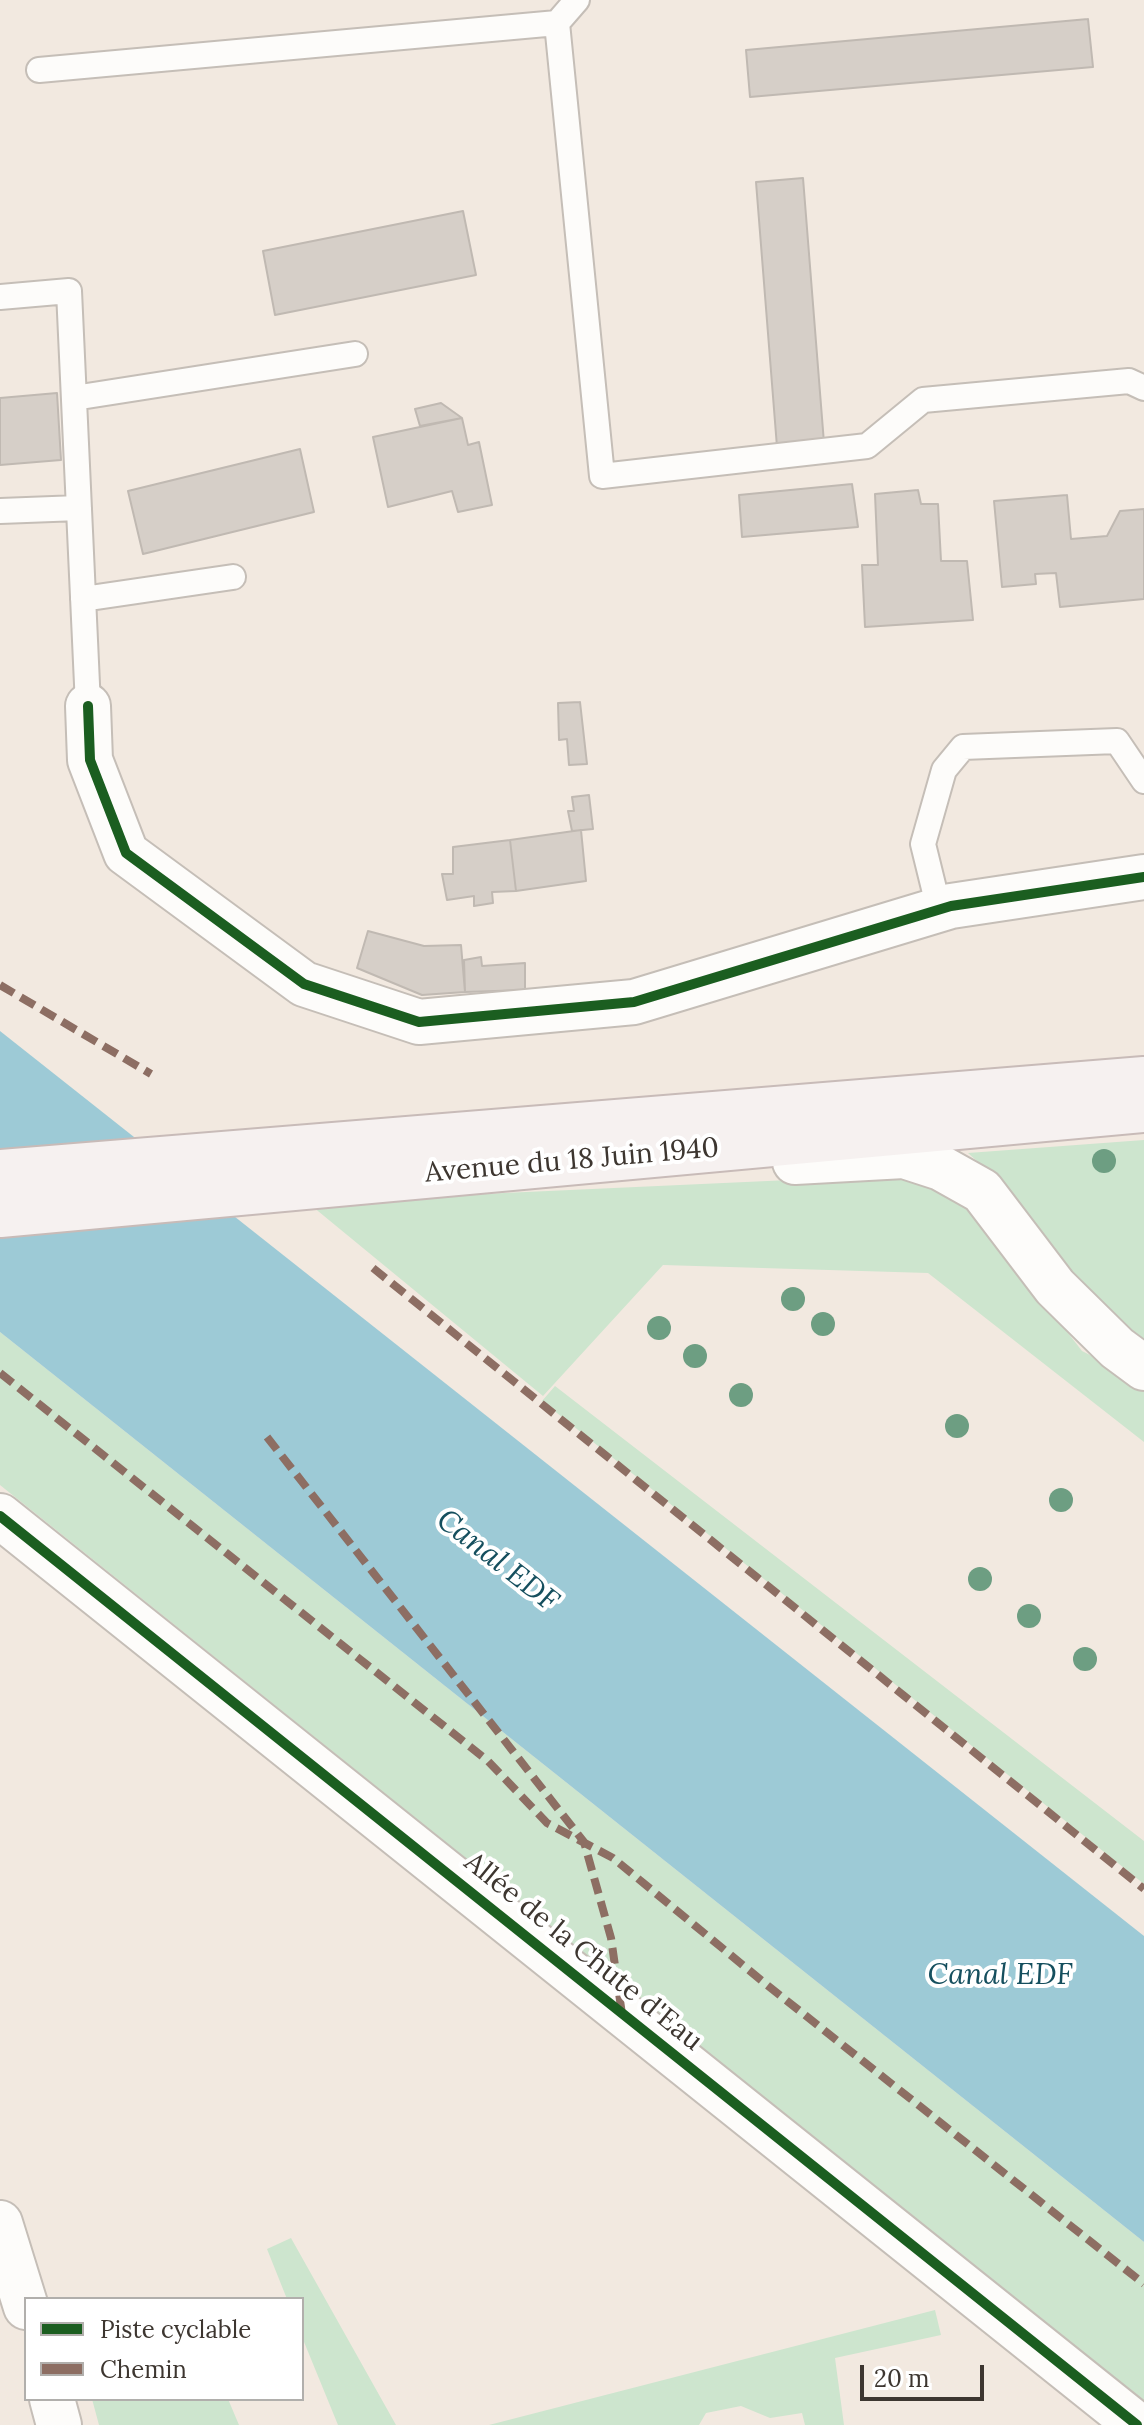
<!DOCTYPE html>
<html>
<head>
<meta charset="utf-8">
<style>
  body { margin:0 }
  #map { position:relative; width:1144px; height:2425px; overflow:hidden; background:#f2e9e0; font-family:Lora,serif }
  canvas { display:block }
  .legend { position:absolute; left:24px; top:2297px; width:280px; height:104px; box-sizing:border-box; background:#fff; border:2px solid #b1afac; margin:0; padding:10px 14px; list-style:none; font-size:24px; color:#3d3630 }
  .legend li { display:flex; align-items:center; gap:16px; height:40px }
  .legend b { width:40px; border:2px solid #b1afac }
  .scale { position:absolute; left:860px; top:2365px; width:124px; height:36px; box-sizing:border-box; border:4px solid #3d3630; border-top:0; padding-left:10px; font-size:24px; line-height:28px; white-space:nowrap; color:#3d3630; -webkit-text-stroke:6px #fff; paint-order:stroke }
</style>
</head>
<body>
<div id="map">
<canvas width="1144" height="2425"></canvas>
<ul class="legend">
<li><b style="height:10px;background:#1b5e20"></b>Piste cyclable</li>
<li><b style="height:10px;background:#8d6e63"></b>Chemin</li>
</ul>
<div class="scale">20 m</div>
</div>
<script>
const ctx = document.querySelector('canvas').getContext('2d');
ctx.lineJoin = 'round';
function fillPath(path, color) {
  ctx.fillStyle = color;
  ctx.fill(path, 'evenodd');
}
function shape(rows) {
  const path = new Path2D();
  for (const r of rows) {
    path.moveTo(r[0], r[1]);
    for (let i = 2; i < r.length; i += 2) path.lineTo(r[i], r[i + 1]);
  }
  return path;
}
function stroke(path, color, width, dash) {
  ctx.strokeStyle = color;
  ctx.lineWidth = width;
  ctx.lineCap = dash ? 'butt' : 'round';
  ctx.setLineDash(dash || []);
  ctx.stroke(path);
}
function label(font, color, halo, rows, align = 'center') {
  ctx.font = font + ' Lora,serif';
  ctx.lineWidth = 8;
  ctx.setLineDash([]);
  ctx.textBaseline = 'middle';
  ctx.strokeStyle = halo;
  ctx.fillStyle = color;
  for (const [text, x, y, turn = 0] of rows) {
    ctx.save();
    ctx.translate(x, y);
    ctx.rotate((+turn || 0) * Math.PI / 180);
    ctx.textAlign = isNaN(turn) ? turn : align;
    if (halo) ctx.strokeText(text, 0, 0);
    ctx.fillText(text, 0, 0);
    ctx.restore();
  }
}
fillPath(shape([
  [1144,1140,1144,1343,1079,1288,1009,1190,968,1153],
  [899,1175,922,1180,975,1213,1082,1351,1144,1382,1144,1442,928,1273,663,1265,543,1396,307,1202],
  [0,1332,1144,2242,1144,2402,0,1485],
  [555,1386,1144,1841,1144,1884,542,1401],
  [291,2238,396,2425,338,2425,302,2337,302,2299,287,2299,267,2249],
  [935,2310,941,2335,835,2358,844,2425,805,2425,802,2413,770,2418,741,2406,706,2413,699,2425,489,2425],
  [92,2399,228,2399,239,2425,99,2425]
]), '#cde5ce');
fillPath(shape([
  [0,1031,1144,1936,1144,2242,0,1332]
]), '#9dcad6');
const building = shape([
  [1088,19,1093,67,750,97,746,50,1088,19],
  [803,178,824,443,777,447,756,182,803,178],
  [463,211,476,275,275,315,263,251,463,211],
  [57,393,61,460,0,465,0,398,57,393],
  [441,403,462,418,420,426,415,409,441,403],
  [462,418,468,445,479,442,492,505,458,512,452,491,388,507,373,437,462,418],
  [300,449,314,512,143,554,128,491,300,449],
  [852,484,858,527,742,537,739,495,852,484],
  [918,490,921,504,938,504,941,561,967,561,973,620,865,627,862,565,878,565,875,494,918,490],
  [1067,495,1071,539,1107,536,1120,511,1144,509,1144,599,1060,607,1056,573,1035,574,1036,584,1002,587,994,501,1067,495],
  [580,702,587,764,569,765,567,739,559,740,558,703,580,702],
  [589,795,593,829,572,831,568,811,574,811,572,797,589,795],
  [581,830,586,881,516,891,510,840,581,830],
  [510,840,516,891,492,892,493,903,474,906,474,896,447,900,442,874,453,874,453,847,510,840],
  [368,931,424,946,461,945,465,992,422,995,357,968,368,931],
  [481,957,482,966,525,963,525,990,465,992,464,960,481,957]
]);
fillPath(building, '#d6cfc8');
stroke(building, '#c0b9b2', 2);
const service = shape([
  [577,0,557,23,602,476,867,446,923,400,1129,381,1144,388],
  [39,70,557,23],
  [0,297,69,291,88,706],
  [74,398,355,354],
  [0,511,79,508],
  [83,599,233,577],
  [939,909,923,844,944,770,963,747,1117,741,1144,781]
]);
const minor = shape([
  [88,706,90,760,126,853,304,984,419,1022,634,1002,951,906,1144,877],
  [795,1162,904,1156,941,1168,982,1191,1055,1287,1117,1348,1144,1368],
  [0,1516,1137,2425],
  [0,2223,26,2307],
  [52,2399,59,2425]
]);
const primary = shape([
  [0,1172,1144,1079],
  [0,1215,1144,1110]
]);
stroke(service, '#c5beb7', 28);
stroke(minor, '#c5beb7', 48);
stroke(primary, '#c8bbb8', 48);
stroke(service, '#fdfcfa', 24);
stroke(minor, '#fdfcfa', 44);
stroke(primary, '#f6f1f0', 44);
stroke(shape([
  [0,985,151,1074],
  [373,1268,1144,1889],
  [0,1373,488,1761,547,1823,613,1858,767,1985,1144,2284],
  [267,1437,584,1842,611,1938,622,2014]
]), '#8d6e63', 8, [16, 8]);
stroke(shape([
  [88,706,90,760,126,853,304,984,419,1022,634,1002,951,906,1144,877],
  [0,1516,1137,2425]
]), '#1b5e20', 10);
ctx.fillStyle = '#6d9e82';
for (const [x, y] of [
  [1104,1161],
  [793,1299],
  [823,1324],
  [659,1328],
  [695,1356],
  [741,1395],
  [957,1426],
  [1061,1500],
  [980,1579],
  [1029,1616],
  [1085,1659]
]) {
  ctx.beginPath();
  ctx.arc(x, y, 12, 0, 2 * Math.PI);
  ctx.fill();
}
label('28px', '#3d3630', '#fff', [
  ["Avenue du 18 Juin 1940",572,1161,-5],
  ["Allée de la Chute d'Eau",583,1952,39]
]);
label('italic 30px', '#154f5e', '#fff', [
  ["Canal EDF",497,1561,38],
  ["Canal EDF",1000,1975]
]);
</script>
</body>
</html>
